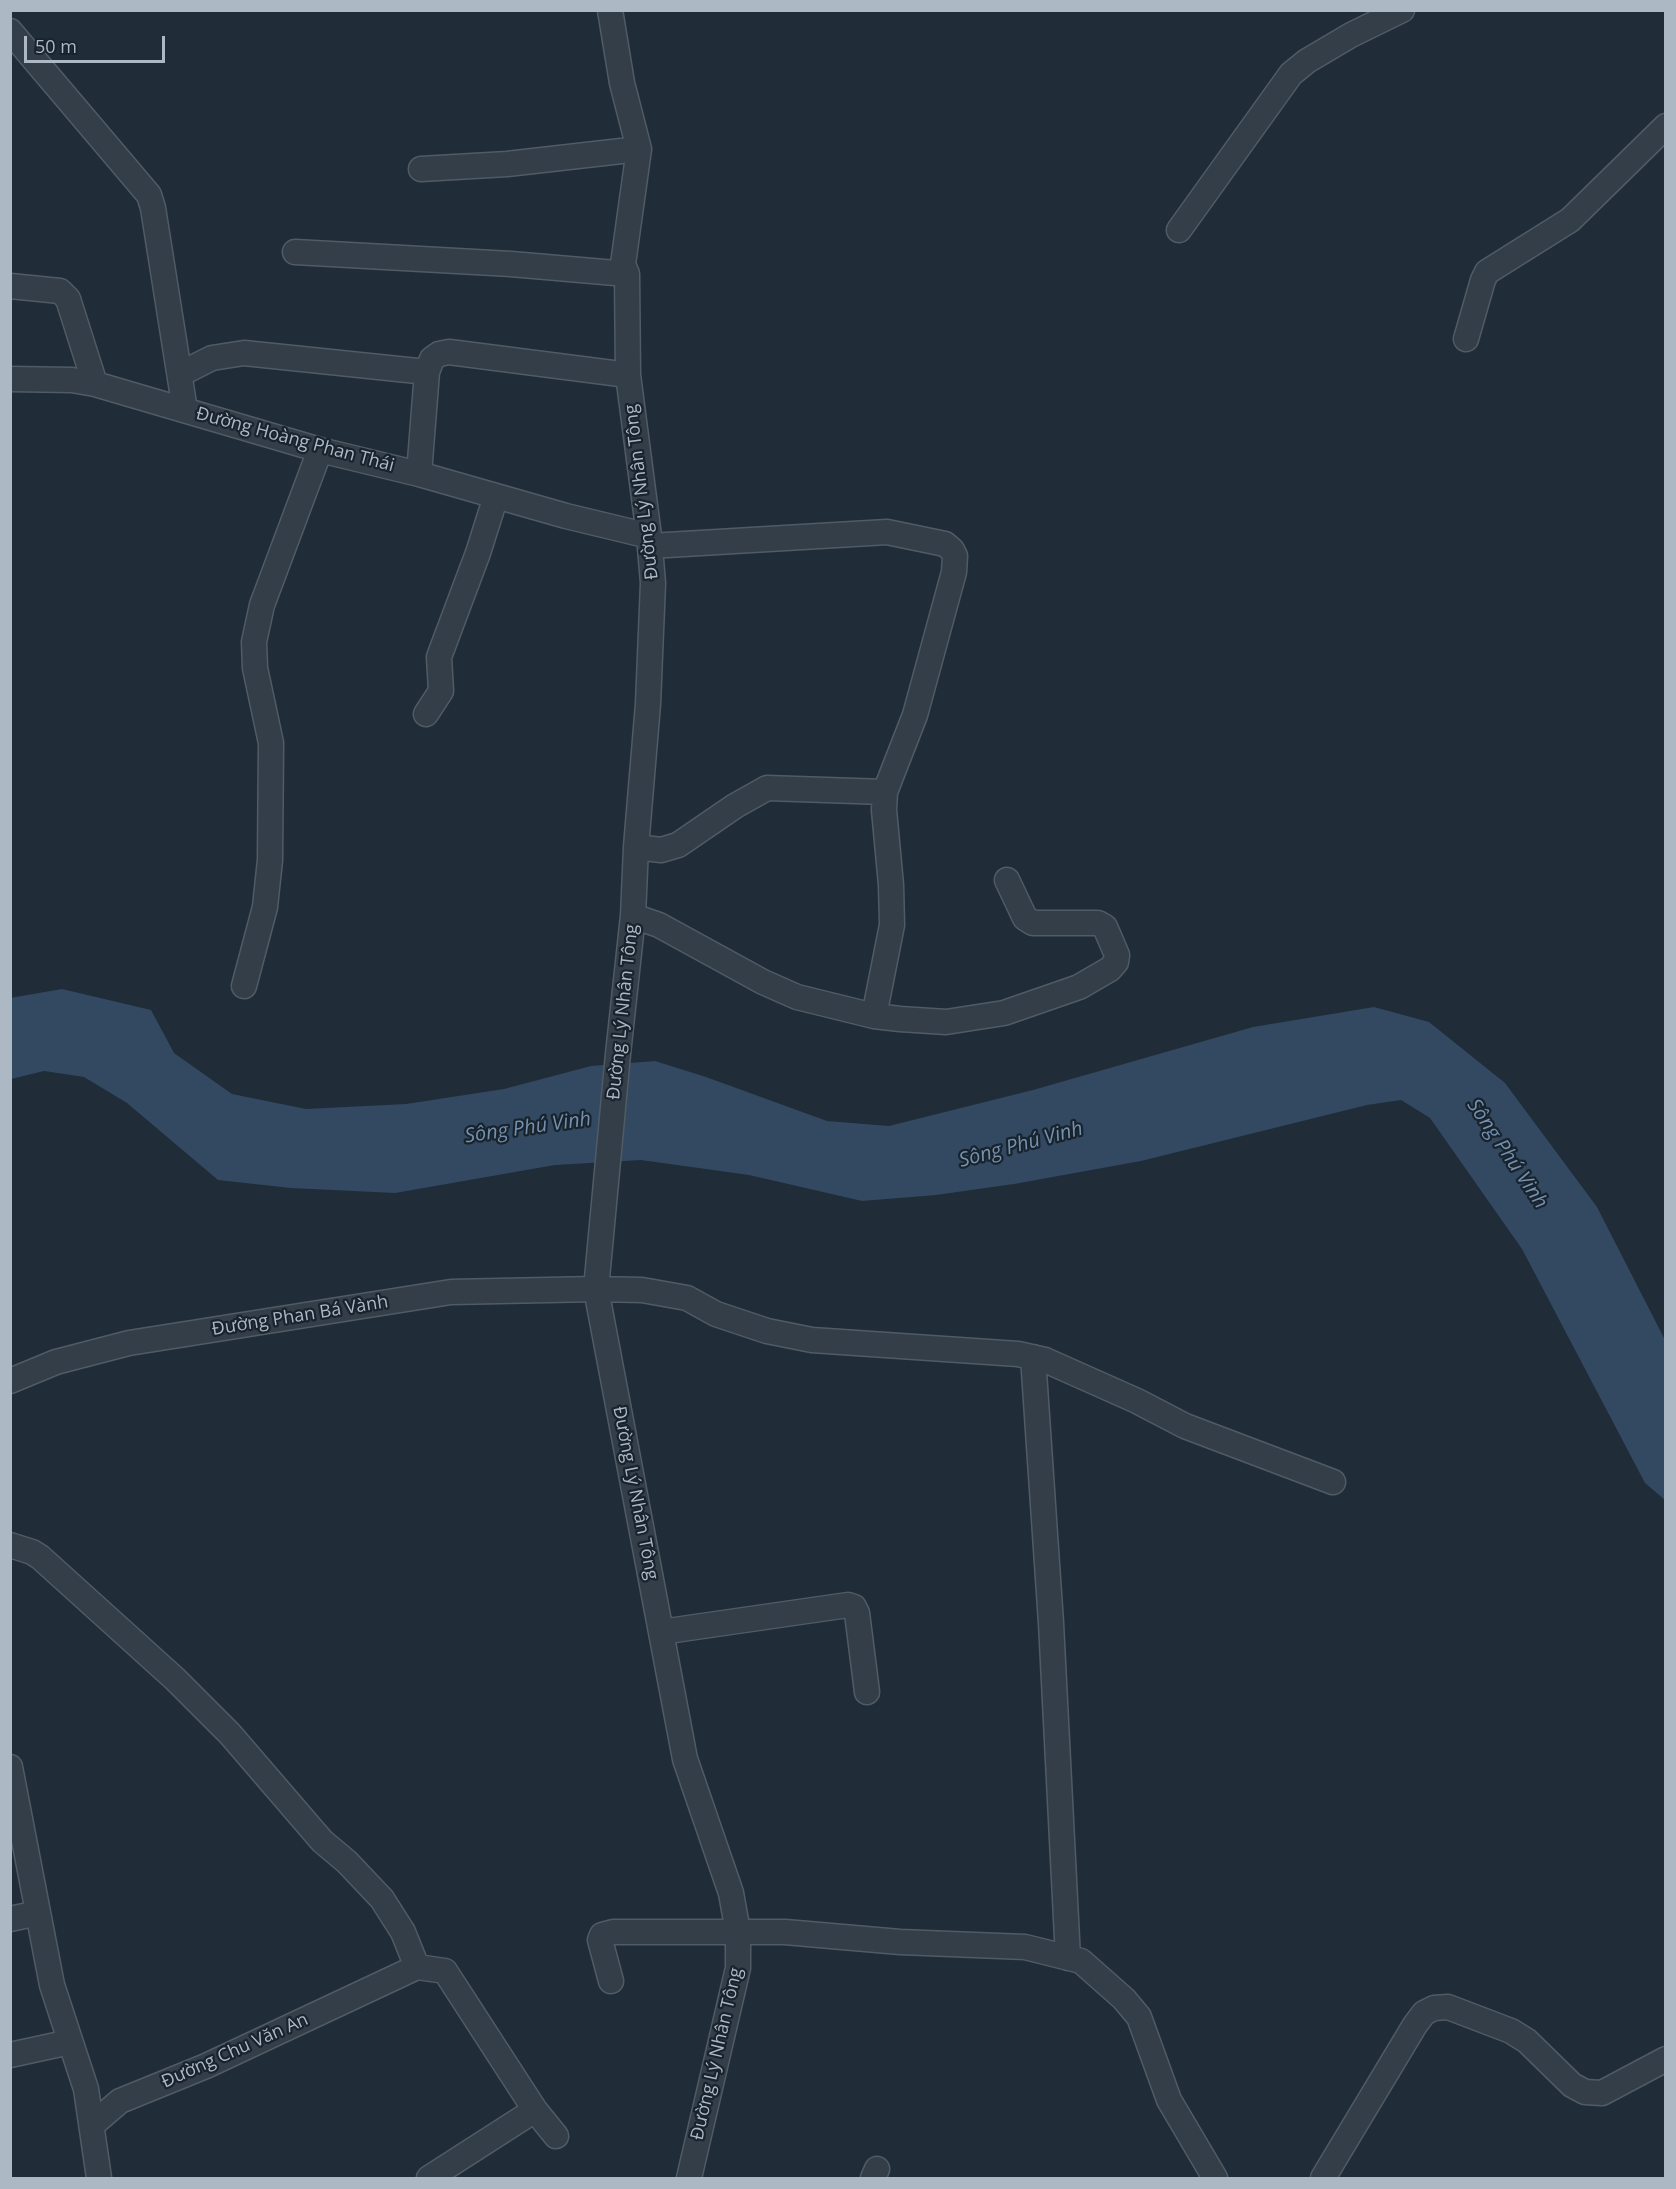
<!DOCTYPE html>
<html>
<head>
<meta charset="utf-8">
<style>
  body { margin:0 }
  #map { position:relative; width:1676px; height:2189px; overflow:hidden; background:#202c38; font-family:"Open Sans",sans-serif }
  canvas { display:block }
  .frame { position:absolute; inset:0; border:12px solid #adb8c5; pointer-events:none }
  .scale { position:absolute; left:24px; top:36px; width:141px; height:27px; box-sizing:border-box; border:3px solid #adb8c5; border-top:0; padding-left:8px; font-size:18px; line-height:21px; white-space:nowrap; color:#adb8c5; -webkit-text-stroke:4px #19232d; paint-order:stroke }
</style>
</head>
<body>
<div id="map">
<canvas width="1676" height="2189"></canvas>
<div class="frame"></div>
<div class="scale">50 m</div>
</div>
<script>
const ctx = document.querySelector('canvas').getContext('2d');
ctx.lineJoin = 'round';
function fillPath(path, color) {
  ctx.fillStyle = color;
  ctx.fill(path, 'evenodd');
}
function shape(rows) {
  const path = new Path2D();
  for (const r of rows) {
    path.moveTo(r[0], r[1]);
    for (let i = 2; i < r.length; i += 2) path.lineTo(r[i], r[i + 1]);
  }
  return path;
}
function stroke(path, color, width, dash) {
  ctx.strokeStyle = color;
  ctx.lineWidth = width;
  ctx.lineCap = dash ? 'butt' : 'round';
  ctx.setLineDash(dash || []);
  ctx.stroke(path);
}
function label(font, color, halo, rows, align = 'center') {
  ctx.font = font + ' "Open Sans",sans-serif';
  ctx.lineWidth = 4.5;
  ctx.setLineDash([]);
  ctx.textBaseline = 'middle';
  ctx.strokeStyle = halo;
  ctx.fillStyle = color;
  for (const [text, x, y, turn = 0] of rows) {
    ctx.save();
    ctx.translate(x, y);
    ctx.rotate((+turn || 0) * Math.PI / 180);
    ctx.textAlign = isNaN(turn) ? turn : align;
    if (halo) ctx.strokeText(text, 0, 0);
    ctx.fillText(text, 0, 0);
    ctx.restore();
  }
}
fillPath(shape([
  [62,989,151,1010,174,1053,232,1094,306,1109,406,1104,504,1089,591,1066,655,1061,706,1077,827,1121,889,1126,1033,1090,1253,1027,1374,1007,1429,1022,1505,1083,1597,1207,1665,1340,1665,1500,1645,1483,1522,1249,1430,1118,1401,1100,1367,1105,1141,1161,1014,1184,936,1195,862,1201,749,1175,641,1160,555,1165,395,1193,291,1188,218,1180,127,1103,84,1077,44,1071,11,1079,10,998]
]), '#324961');
const minor = shape([
  [610,10,622,83,639,149,623,264,627,274,628,375,649,536,653,583,648,704,636,847,633,916,618,1054,596,1289,685,1759,731,1893,738,1932,738,1968,689,2178],
  [10,31,149,195,153,208,185,410],
  [421,169,507,164,639,149],
  [1179,230,1291,74,1307,61,1351,35,1402,10],
  [295,252,511,264,627,274],
  [10,286,60,291,68,299,95,384],
  [1466,339,1483,280,1487,272,1570,220,1666,126],
  [180,374,212,358,244,353,427,372],
  [10,379,72,380,95,384,320,450,419,474,566,516,649,536],
  [419,474,427,372,432,359,439,354,449,352,628,375],
  [650,546,887,532,945,544,952,550,955,556,954,572,915,715,885,792,884,810,891,885,892,925,874,1016],
  [426,714,441,691,439,657,478,553,496,496],
  [636,847,661,850,678,845,735,806,767,788,885,792],
  [633,916,659,925,763,982,797,997,874,1016,900,1019,946,1022,1004,1013,1079,987,1110,969,1116,962,1117,955,1105,927,1098,923,1033,923,1025,918,1007,880],
  [244,986,265,907,270,860,271,743,255,668,254,642,262,605,320,450],
  [1033,1357,1051,1623,1068,1958],
  [10,1381,56,1362,129,1343,451,1292,596,1289,642,1290,687,1298,716,1314,767,1331,812,1340,1018,1354,1045,1360,1137,1401,1185,1426,1333,1482],
  [10,1545,32,1552,40,1557,175,1679,230,1734,322,1841,347,1862,382,1899,403,1932,417,1967],
  [661,1632,848,1605,854,1607,857,1613,867,1692],
  [10,1767,52,1985,86,2089,99,2178],
  [10,1919,38,1913],
  [611,1981,600,1940,602,1935,613,1932,785,1932,900,1942,1025,1947,1081,1961,1124,1999,1139,2017,1169,2100,1215,2178],
  [10,2055,70,2042],
  [92,2125,120,2101,206,2066,417,1967,445,1971,535,2110,556,2136],
  [429,2178,535,2110],
  [873,2178,877,2169],
  [1323,2178,1415,2025,1424,2013,1434,2008,1448,2007,1511,2031,1527,2041,1572,2085,1585,2092,1602,2093,1666,2059]
]);
stroke(minor, '#515b66', 27);
stroke(minor, '#333e49', 24);
label('18px', '#adb8c5', '#19232d', [
  ["Đường Hoàng Phan Thái",295,440,15],
  ["Đường Lý Nhân Tông",642,492,-97],
  ["Đường Lý Nhân Tông",623,1012,-84],
  ["Đường Phan Bá Vành",300,1316,-9],
  ["Đường Lý Nhân Tông",635,1493,79],
  ["Đường Chu Văn An",235,2051,-24],
  ["Đường Lý Nhân Tông",717,2054,-77]
]);
label('italic 20px', '#7491af', '#19232d', [
  ["Sông Phú Vinh",528,1128,-8],
  ["Sông Phú Vinh",1021,1145,-15],
  ["Sông Phú Vinh",1507,1154,56]
]);
</script>
</body>
</html>
